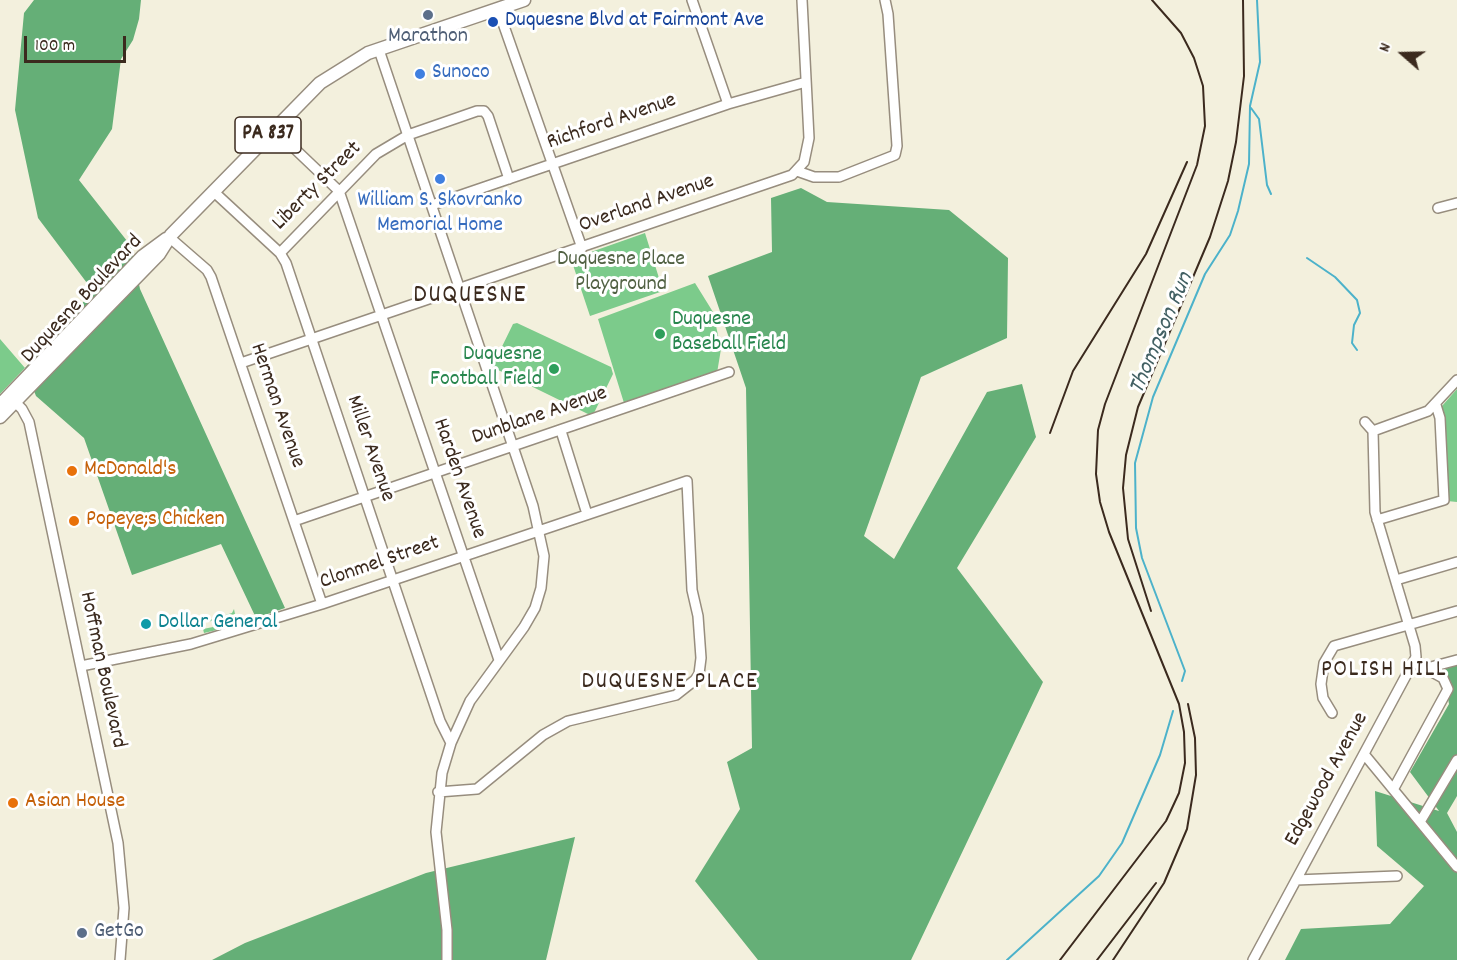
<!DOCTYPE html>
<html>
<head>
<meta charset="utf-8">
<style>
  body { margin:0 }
  #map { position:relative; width:1457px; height:960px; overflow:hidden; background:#f3f0dd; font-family:Dekko,sans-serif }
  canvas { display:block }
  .north { position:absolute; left:1373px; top:24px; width:60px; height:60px; -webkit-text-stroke:4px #fff; paint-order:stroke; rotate:290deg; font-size:16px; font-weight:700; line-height:24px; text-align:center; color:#3b2a1e }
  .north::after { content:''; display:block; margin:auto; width:21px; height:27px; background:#3b2a1e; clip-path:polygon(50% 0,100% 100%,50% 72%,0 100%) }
  .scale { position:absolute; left:24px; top:36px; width:102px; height:27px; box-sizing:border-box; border:3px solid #3b2a1e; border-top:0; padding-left:8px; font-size:18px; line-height:21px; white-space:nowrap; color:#3b2a1e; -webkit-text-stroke:4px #fff; paint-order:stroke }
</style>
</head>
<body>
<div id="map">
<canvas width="1457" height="960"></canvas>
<div class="north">N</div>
<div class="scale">100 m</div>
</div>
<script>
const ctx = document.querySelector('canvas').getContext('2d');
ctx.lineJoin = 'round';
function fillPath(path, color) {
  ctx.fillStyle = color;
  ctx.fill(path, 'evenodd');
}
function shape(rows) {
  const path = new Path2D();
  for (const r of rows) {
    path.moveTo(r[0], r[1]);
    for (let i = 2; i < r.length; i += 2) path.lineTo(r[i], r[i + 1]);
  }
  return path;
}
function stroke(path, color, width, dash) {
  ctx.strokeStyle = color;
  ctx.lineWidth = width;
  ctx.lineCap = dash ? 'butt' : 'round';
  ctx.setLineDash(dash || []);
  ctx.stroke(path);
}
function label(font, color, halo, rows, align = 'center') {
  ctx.font = font + ' Dekko,sans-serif';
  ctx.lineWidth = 6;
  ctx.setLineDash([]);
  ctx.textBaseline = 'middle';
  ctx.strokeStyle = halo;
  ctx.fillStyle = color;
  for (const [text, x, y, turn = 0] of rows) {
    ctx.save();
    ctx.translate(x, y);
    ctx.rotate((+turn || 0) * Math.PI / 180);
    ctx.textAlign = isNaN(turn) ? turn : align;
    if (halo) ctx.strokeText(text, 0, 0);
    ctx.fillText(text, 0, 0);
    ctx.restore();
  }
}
fillPath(shape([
  [645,233,663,291,590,316,571,259],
  [695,283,713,312,721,349,717,373,624,403,598,319],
  [517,323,611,367,613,374,594,413,590,415,494,368,493,365,513,324],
  [0,339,25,368,0,394],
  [1457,389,1457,502,1447,501,1442,406],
  [234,609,235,614,228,616,230,623,236,622,238,625,204,633,203,629,213,627,212,621,203,622,201,617,204,616,206,621,232,613]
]), '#7ccb8b');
fillPath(shape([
  [34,0,141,0,139,19,133,40,121,59,112,129,79,180,131,246,140,289,285,608,256,618,221,544,132,575,84,438,36,396,25,368,93,291,38,218,15,110,24,13],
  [801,188,827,202,949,210,1008,258,1007,338,921,377,864,536,894,559,987,392,1022,384,1036,437,957,568,1043,682,911,960,758,960,695,881,740,809,727,762,752,748,746,388,708,276,772,252,771,198],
  [1457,662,1457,796,1447,813,1457,832,1457,960,1285,960,1301,929,1390,924,1424,886,1377,846,1375,791,1439,811,1410,772,1449,704,1443,671],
  [575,837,546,960,212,960,245,943,426,873]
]), '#65af77');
stroke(shape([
  [1251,108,1259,119,1267,185,1271,194],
  [1307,258,1335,277,1357,300,1360,313,1354,325,1352,343,1357,350],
  [1182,681,1185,671,1142,558,1136,528,1135,463,1153,397,1205,274,1230,235,1238,211,1249,164,1250,106,1260,62,1257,0],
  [1007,960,1099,876,1122,843,1160,755,1173,711]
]), '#4cb2ca', 2);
const minor = shape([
  [692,0,728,104],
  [498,9,582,248],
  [379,50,533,506,544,556,541,588,535,608,524,627,470,701,451,743,442,773,436,832,447,930,447,960],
  [274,129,339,191,499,660],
  [797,171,814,177,839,177,895,155,897,146,888,14,885,0],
  [213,191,280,253,286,263,440,721,451,743],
  [432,205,728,104,806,82],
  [1438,208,1457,203],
  [169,237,207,270,211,277,322,604],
  [280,253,376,154,408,135,477,111,484,111,488,116,509,179],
  [241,363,792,175,804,162,809,138,802,0],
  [12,399,22,409,29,422,118,843,124,908,120,960],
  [561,431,587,514],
  [1373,431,1428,411,1457,380],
  [1377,520,1444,500,1440,418,1436,405],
  [294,521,729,372],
  [1396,580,1457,562],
  [81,666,191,644,322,604,687,481,692,590,698,616,701,658,699,674,695,680,676,695,568,721,543,735,477,789,438,792],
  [1427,668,1457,660],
  [1332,713,1323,698,1321,684,1324,663,1334,646,1457,611],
  [1364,754,1457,867],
  [1394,788,1448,689,1443,678,1414,662],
  [1420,822,1457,760],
  [1296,880,1397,876],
  [1253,960,1416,657,1415,646,1375,512,1373,431,1365,422]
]);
const major = shape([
  [0,405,143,256,166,239],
  [0,417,159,254,171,235,320,83,368,53,524,0]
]);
stroke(minor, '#978d7e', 12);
stroke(major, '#978d7e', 15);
stroke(minor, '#fff', 9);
stroke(major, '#fff', 12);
stroke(shape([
  [1050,433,1073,371,1146,254,1187,162],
  [1151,611,1128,539,1123,488,1126,455,1138,407,1210,237,1228,181,1236,142,1244,76,1243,0],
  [1060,960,1166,821,1179,793,1185,763,1184,732,1179,704,1109,532,1100,502,1096,474,1098,430,1105,404,1197,165,1205,126,1203,86,1194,58,1181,33,1152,0],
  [1097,960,1156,883],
  [1113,960,1164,883,1187,829,1196,775,1195,738,1188,704]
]), '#3b2a1e', 2);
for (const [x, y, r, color] of [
  [428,15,6,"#5c6f8a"],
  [493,22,6,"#1a4fb4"],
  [420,74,6,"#3f7fe0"],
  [440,179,6,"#3f7fe0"],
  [660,334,6,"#2e9e5b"],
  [554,369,6,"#2e9e5b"],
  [72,471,6,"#e8710a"],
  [74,521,6,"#e8710a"],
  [146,624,6,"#0f9aa8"],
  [13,803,6,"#e8710a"],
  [82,933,6,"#5c6f8a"]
]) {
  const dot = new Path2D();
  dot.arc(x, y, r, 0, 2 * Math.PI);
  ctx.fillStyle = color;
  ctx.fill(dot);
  stroke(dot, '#fff', 2);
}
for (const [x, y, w] of [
  [268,135,66]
]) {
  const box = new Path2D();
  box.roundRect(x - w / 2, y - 18, w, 36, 4.5);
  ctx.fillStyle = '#fff';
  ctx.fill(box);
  stroke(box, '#3b2a1e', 1.5);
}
label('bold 21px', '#3b2a1e', null, [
  ["PA 837",268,135]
]);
label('22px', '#164399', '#fff', [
  ["Duquesne Blvd at Fairmont Ave",505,22]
], 'left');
label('22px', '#4e5e75', '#fff', [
  ["Marathon",428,38],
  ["GetGo",94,933,"left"]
]);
label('22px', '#366cbe', '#fff', [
  ["Sunoco",432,74],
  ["William S. Skovranko",440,202,"center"],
  ["Memorial Home",440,227,"center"]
], 'left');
label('22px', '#3b2a1e', '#fff', [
  ["Richford Avenue",612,123,-19],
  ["Liberty Street",318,187,-45],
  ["Overland Avenue",647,205,-19],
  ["Duquesne Boulevard",83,300,-47],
  ["Herman Avenue",276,406,71],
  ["Dunblane Avenue",540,417,-19],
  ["Miller Avenue",369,449,71],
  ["Harden Avenue",458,479,71],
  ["Clonmel Street",380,564,-19],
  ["Hoffman Boulevard",101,670,78],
  ["Edgewood Avenue",1328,780,-61]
]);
label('22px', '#526244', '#fff', [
  ["Duquesne Place",621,261],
  ["Playground",621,286]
]);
label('22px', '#27864d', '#fff', [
  ["Duquesne",672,321],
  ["Baseball Field",672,346],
  ["Duquesne",542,356,"right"],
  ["Football Field",542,381,"right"]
], 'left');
label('22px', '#c56008', '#fff', [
  ["McDonald's",84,471],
  ["Popeye;s Chicken",86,521],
  ["Asian House",25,803]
], 'left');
label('22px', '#0d838f', '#fff', [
  ["Dollar General",158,624]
], 'left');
label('italic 24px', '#426063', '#fff', [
  ["Thompson Run",1163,334,-67]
]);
ctx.letterSpacing = '1.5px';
label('24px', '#3b2a1e', '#fff', [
  ["POLISH HILL",1384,672],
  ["DUQUESNE PLACE",670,684]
]);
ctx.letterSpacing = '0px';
ctx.letterSpacing = '1.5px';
label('26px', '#3b2a1e', '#fff', [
  ["DUQUESNE",470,297]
]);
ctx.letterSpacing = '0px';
</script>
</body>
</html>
